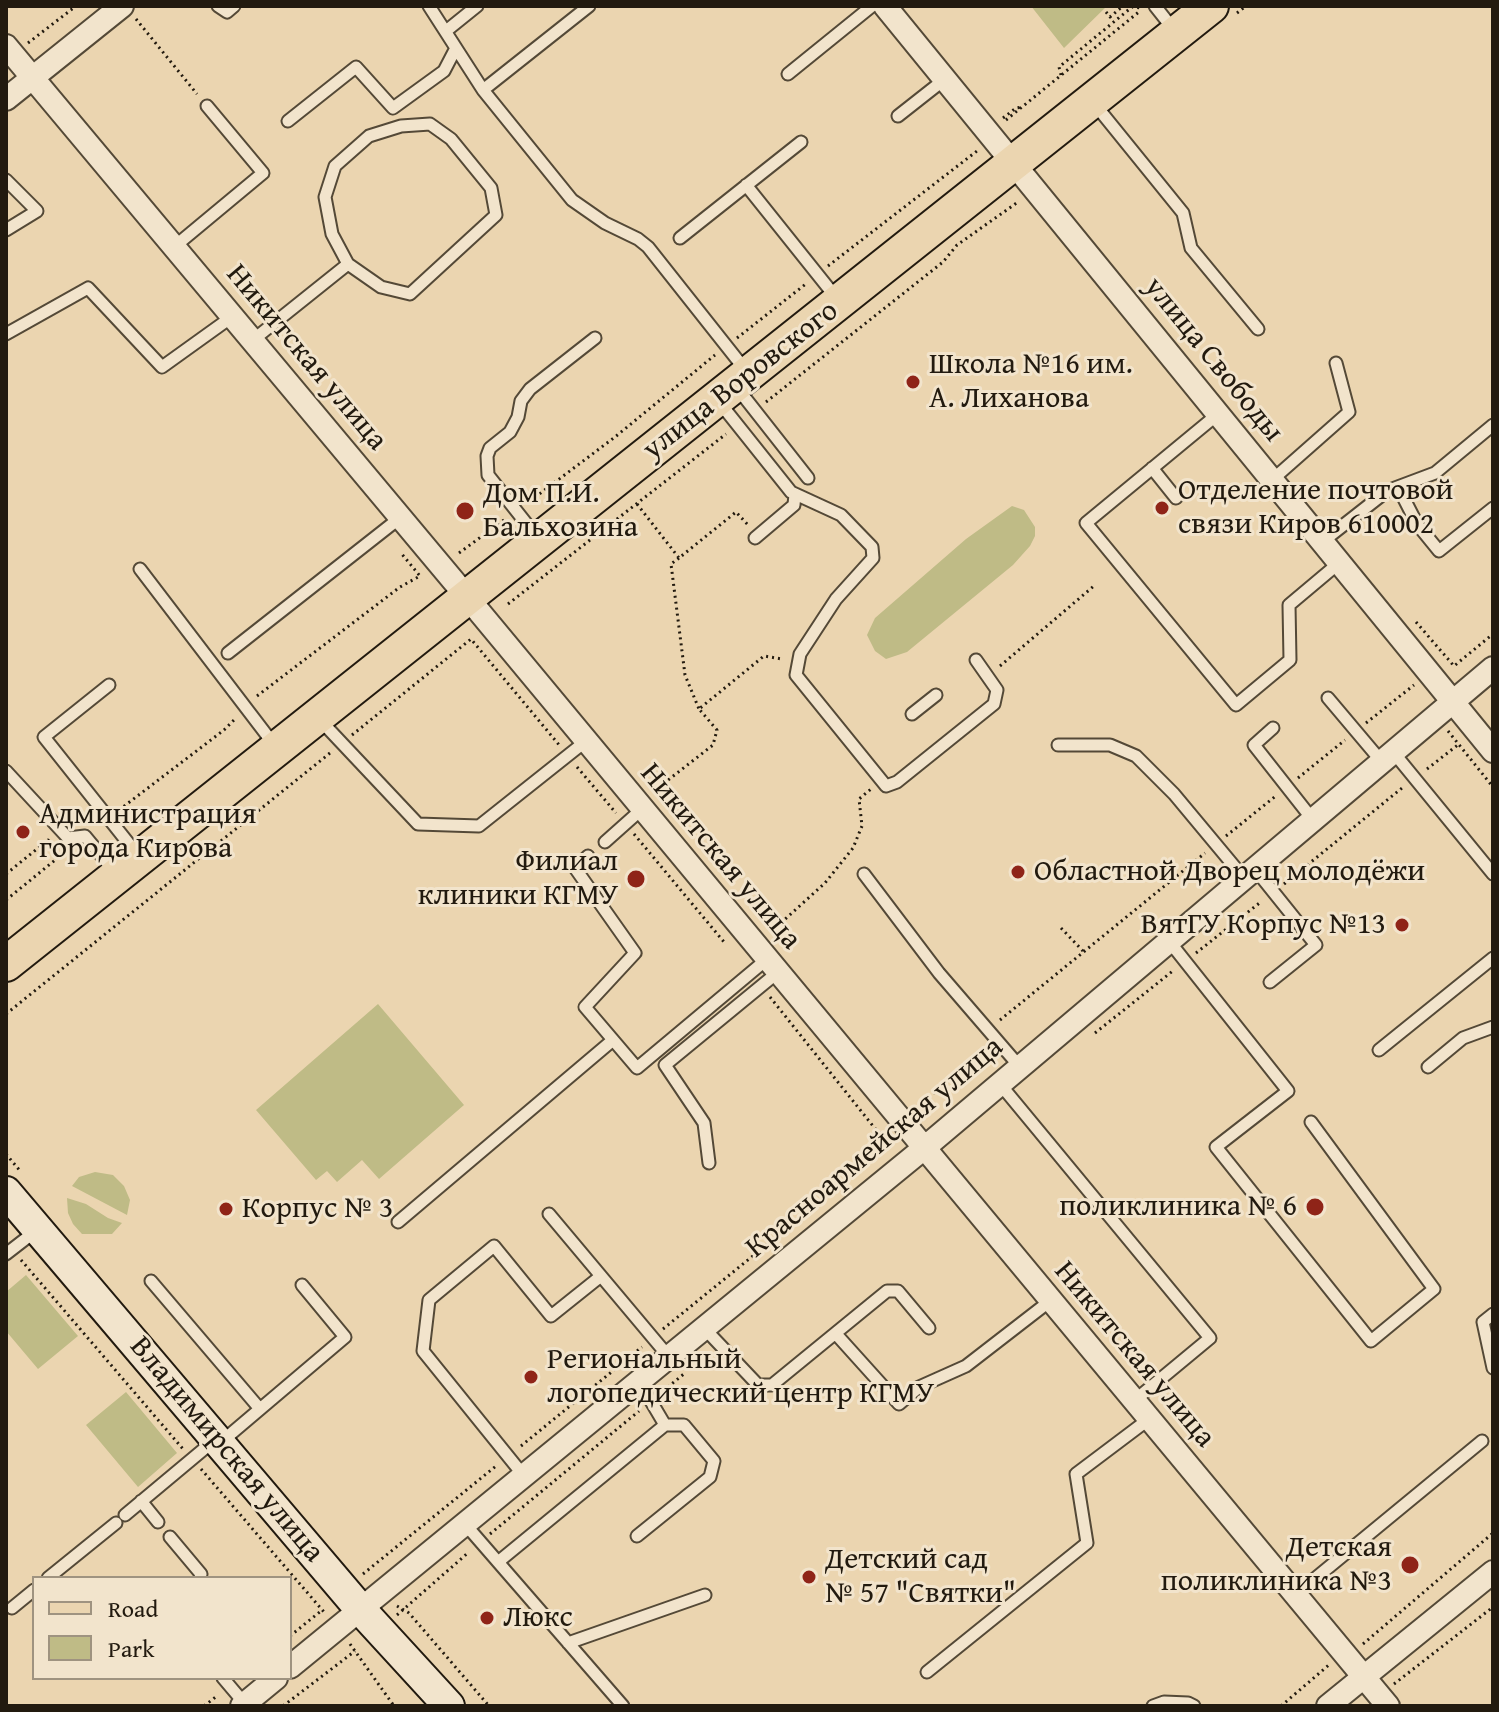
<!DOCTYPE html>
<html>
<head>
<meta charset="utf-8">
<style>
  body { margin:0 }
  #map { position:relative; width:1499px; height:1712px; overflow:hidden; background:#ebd5b0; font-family:"Gentium Book Plus",serif }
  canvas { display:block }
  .frame { position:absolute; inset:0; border:8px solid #221a0f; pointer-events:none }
  .legend { position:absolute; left:32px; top:1576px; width:260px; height:104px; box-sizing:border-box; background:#f2e4cc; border:2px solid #9f9380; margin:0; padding:10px 14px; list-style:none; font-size:24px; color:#221a0f }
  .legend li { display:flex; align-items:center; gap:16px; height:40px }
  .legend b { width:40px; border:2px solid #9f9380 }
</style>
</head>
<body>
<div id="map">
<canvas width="1499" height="1712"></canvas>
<div class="frame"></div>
<ul class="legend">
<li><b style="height:10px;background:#ebd5b0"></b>Road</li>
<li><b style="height:22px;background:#bfbb86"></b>Park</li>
</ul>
</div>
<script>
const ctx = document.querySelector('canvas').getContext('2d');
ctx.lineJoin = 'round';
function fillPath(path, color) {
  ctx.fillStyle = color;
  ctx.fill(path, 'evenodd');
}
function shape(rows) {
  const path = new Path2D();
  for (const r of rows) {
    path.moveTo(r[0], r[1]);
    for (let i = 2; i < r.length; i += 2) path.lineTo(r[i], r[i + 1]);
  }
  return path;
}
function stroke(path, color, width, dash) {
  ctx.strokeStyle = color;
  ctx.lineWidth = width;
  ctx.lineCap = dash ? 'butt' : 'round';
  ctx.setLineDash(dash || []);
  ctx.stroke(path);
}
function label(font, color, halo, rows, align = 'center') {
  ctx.font = font + ' "Gentium Book Plus",serif';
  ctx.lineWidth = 6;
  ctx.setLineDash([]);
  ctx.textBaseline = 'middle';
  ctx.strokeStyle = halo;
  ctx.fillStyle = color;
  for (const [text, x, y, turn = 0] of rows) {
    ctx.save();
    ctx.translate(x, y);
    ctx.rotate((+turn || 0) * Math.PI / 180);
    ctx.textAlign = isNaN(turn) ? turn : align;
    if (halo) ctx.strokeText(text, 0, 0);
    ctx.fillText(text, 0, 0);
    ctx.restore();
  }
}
fillPath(shape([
  [1031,6,1107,6,1064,48],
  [1012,506,1024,510,1035,527,1035,536,1030,546,1013,565,907,652,886,659,875,651,867,635,875,618,966,539],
  [378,1004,464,1105,379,1179,362,1160,337,1182,327,1171,316,1180,256,1110],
  [95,1172,113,1175,124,1186,130,1200,127,1215,72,1186,79,1177],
  [67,1198,86,1204,108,1218,122,1223,112,1234,82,1234,73,1224,68,1213],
  [26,1275,78,1336,38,1369,6,1331,6,1292],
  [126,1392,177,1453,138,1487,86,1425]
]), '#bfbb86');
const service = shape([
  [218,6,227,12,234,6],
  [429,6,483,90,572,200,605,223,638,239,648,247,747,372],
  [1155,6,1174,30],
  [446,31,477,6],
  [788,74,872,6],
  [483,90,589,6],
  [1093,102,1183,213,1191,248,1258,329],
  [898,116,945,79],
  [288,121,356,67,393,108,444,71,456,48],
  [6,180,37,211,6,230],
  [746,185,838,300],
  [680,238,801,142],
  [174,247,263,173,207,106],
  [6,334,88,288,162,367,233,316],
  [253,340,348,264,381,287,410,294,496,215,491,188,451,139,430,124,401,126,369,136,335,166,325,197,332,234,348,264],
  [738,389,808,478],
  [720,403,791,492,841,515,872,547,873,558,836,599,800,654,796,675,886,786,897,782,994,704,997,690,976,660],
  [1218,414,1086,523,1236,705,1290,660,1289,605,1339,563],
  [1152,468,1176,498],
  [1272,480,1349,412,1336,363],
  [1398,487,1417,524,1439,551,1493,508],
  [537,537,488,475,487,456,490,448,510,432,518,417,521,401,530,389,595,338],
  [755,538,794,505,795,494],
  [1322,542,1387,491,1435,473,1493,425],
  [140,569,269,738],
  [228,653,401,517],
  [109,685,44,737,137,854],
  [1328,698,1382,762],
  [912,714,936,695],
  [321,721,418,824,479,826,586,741],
  [1273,728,1254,745,1313,820],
  [1058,745,1110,745,1136,756,1174,794,1244,878],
  [1394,753,1493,874],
  [6,771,68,838,85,836,114,871],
  [605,842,642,809],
  [588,856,575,868,635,953,585,1007,637,1068,766,960],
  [1255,869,1316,945,1270,982],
  [864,874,939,973,1020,1067],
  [1169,941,1288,1091,1216,1147,1371,1341,1434,1289,1311,1122],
  [1379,1050,1493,958],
  [1428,1067,1463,1038,1493,1027],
  [1000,1084,1210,1338,1134,1401],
  [709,1163,704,1123,665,1065,777,973],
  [549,1214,601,1276],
  [398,1222,613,1040],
  [6,1254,37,1230],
  [151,1281,260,1409],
  [1493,1314,1483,1322,1493,1368],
  [704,1328,758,1385,772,1385,887,1291,898,1291,929,1328],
  [836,1334,899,1404,919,1387,966,1366,1050,1301],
  [639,1381,665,1425],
  [220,1443,345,1337,302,1285],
  [524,1476,423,1351,429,1300,494,1246,551,1316,601,1276,669,1357],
  [141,1501,158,1522],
  [125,1515,216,1439],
  [465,1524,623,1706],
  [170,1537,201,1574,200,1578],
  [498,1562,665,1425,684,1425,714,1461,710,1477,637,1536],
  [48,1578,116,1523],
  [1295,1595,1482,1441],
  [12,1608,34,1590],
  [568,1643,705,1595],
  [927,1672,1087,1543,1076,1474,1149,1419],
  [223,1678,245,1704],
  [1153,1706,1164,1702,1188,1703,1194,1706]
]);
const minor = shape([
  [885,6,1493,751],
  [6,46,467,597,1388,1706],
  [6,99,122,6],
  [290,1667,923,1149,1493,668],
  [242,1706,276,1678],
  [1328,1706,1493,1572]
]);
const secondary = shape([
  [6,1192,361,1610,449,1706]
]);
const primary = shape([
  [6,964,1211,6]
]);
stroke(service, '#544937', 15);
stroke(minor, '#544937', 26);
stroke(secondary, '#221a0f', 34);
stroke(primary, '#221a0f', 38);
stroke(shape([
  [1106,12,1110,17,1123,6],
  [1237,13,1246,6],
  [136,19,197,94],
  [28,43,76,6],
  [1061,75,1059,67,1132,7,1141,8],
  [1003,118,1016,108,1022,107],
  [1006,120,1140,11],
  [828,266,977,151],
  [737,338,807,283],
  [766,402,943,262,957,245,1018,202],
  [530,501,615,437,715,355],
  [637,504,679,558,736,512,749,526],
  [459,553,504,520],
  [679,558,671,564,685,675,699,709],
  [508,604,726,434],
  [1416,622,1454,666,1493,634],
  [1000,666,1095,585],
  [257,696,400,587,420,576,401,553],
  [1366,723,1414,685],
  [1448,731,1493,787],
  [352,735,471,639,560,746],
  [577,767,616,813],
  [1427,769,1459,744],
  [1298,778,1345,740],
  [654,791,713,745,717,730,699,709,764,656,782,659],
  [119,810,224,730,235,719],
  [634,834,724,942],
  [1226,836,1277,795],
  [6,874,48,840,59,855],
  [1284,884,1402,788],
  [6,900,65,852],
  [1061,928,1083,951],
  [772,931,825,883,853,848,862,826,859,799,871,789],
  [1196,953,1262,901],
  [770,997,877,1131,888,1137],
  [6,1014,330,753],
  [1000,1020,1205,853],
  [1095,1033,1174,970],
  [919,1112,923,1102,985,1049],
  [6,1154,21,1172],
  [21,1260,183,1449],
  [663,1329,893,1142],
  [663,1391,685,1373],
  [521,1446,642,1347],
  [201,1469,324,1612],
  [490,1534,639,1411],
  [363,1574,496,1466],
  [397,1606,409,1613,489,1706],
  [397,1615,469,1552],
  [290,1636,321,1611],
  [350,1644,394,1706],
  [1363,1644,1493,1533],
  [1394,1684,1493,1607],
  [204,1706,217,1696],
  [283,1706,355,1651],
  [1281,1706,1330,1664]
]), '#221a0f', 3, [2, 4]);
stroke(service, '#f2e4cc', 11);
stroke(minor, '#f2e4cc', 22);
stroke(secondary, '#f2e4cc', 30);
stroke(primary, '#ebd5b0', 34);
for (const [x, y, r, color] of [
  [913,382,8,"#8f2418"],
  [1162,508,8,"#8f2418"],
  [465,511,10,"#8f2418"],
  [23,832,8,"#8f2418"],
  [1018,872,8,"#8f2418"],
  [636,879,10,"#8f2418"],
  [1402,925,8,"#8f2418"],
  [1315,1207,10,"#8f2418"],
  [226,1209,8,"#8f2418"],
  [531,1377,8,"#8f2418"],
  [1410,1565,10,"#8f2418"],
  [809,1577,8,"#8f2418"],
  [487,1618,8,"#8f2418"]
]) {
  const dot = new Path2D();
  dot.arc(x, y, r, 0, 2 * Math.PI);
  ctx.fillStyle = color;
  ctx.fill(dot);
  stroke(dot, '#f2e4cc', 3);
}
label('30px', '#221a0f', '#f2e4cc', [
  ["Никитская улица",306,358,50],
  ["улица Свободы",1213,360,51],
  ["улица Воровского",741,381,-38],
  ["Никитская улица",720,857,50],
  ["Красноармейская улица",875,1148,-40],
  ["Никитская улица",1134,1355,50],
  ["Владимирская улица",226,1450,50]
]);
label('30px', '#221a0f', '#f2e4cc', [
  ["Школа №16 им.",929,365],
  ["А. Лиханова",929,399],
  ["Отделение почтовой",1178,491],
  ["связи Киров 610002",1178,525],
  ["Дом П.И.",483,494],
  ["Бальхозина",483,528],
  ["Администрация",39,815],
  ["города Кирова",39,849],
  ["Филиал",618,862,"right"],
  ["клиники КГМУ",618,896,"right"],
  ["Областной Дворец молодёжи",1034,872],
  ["ВятГУ Корпус №13",1386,925,"right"],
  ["поликлиника № 6",1297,1207,"right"],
  ["Корпус № 3",242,1209],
  ["Региональный",547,1360],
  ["логопедический центр КГМУ",547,1394],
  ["Детская",1392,1548,"right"],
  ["поликлиника №3",1392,1582,"right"],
  ["Детский сад",825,1560],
  ["№ 57 \"Святки\"",825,1594],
  ["Люкс",503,1618]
], 'left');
</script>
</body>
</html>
